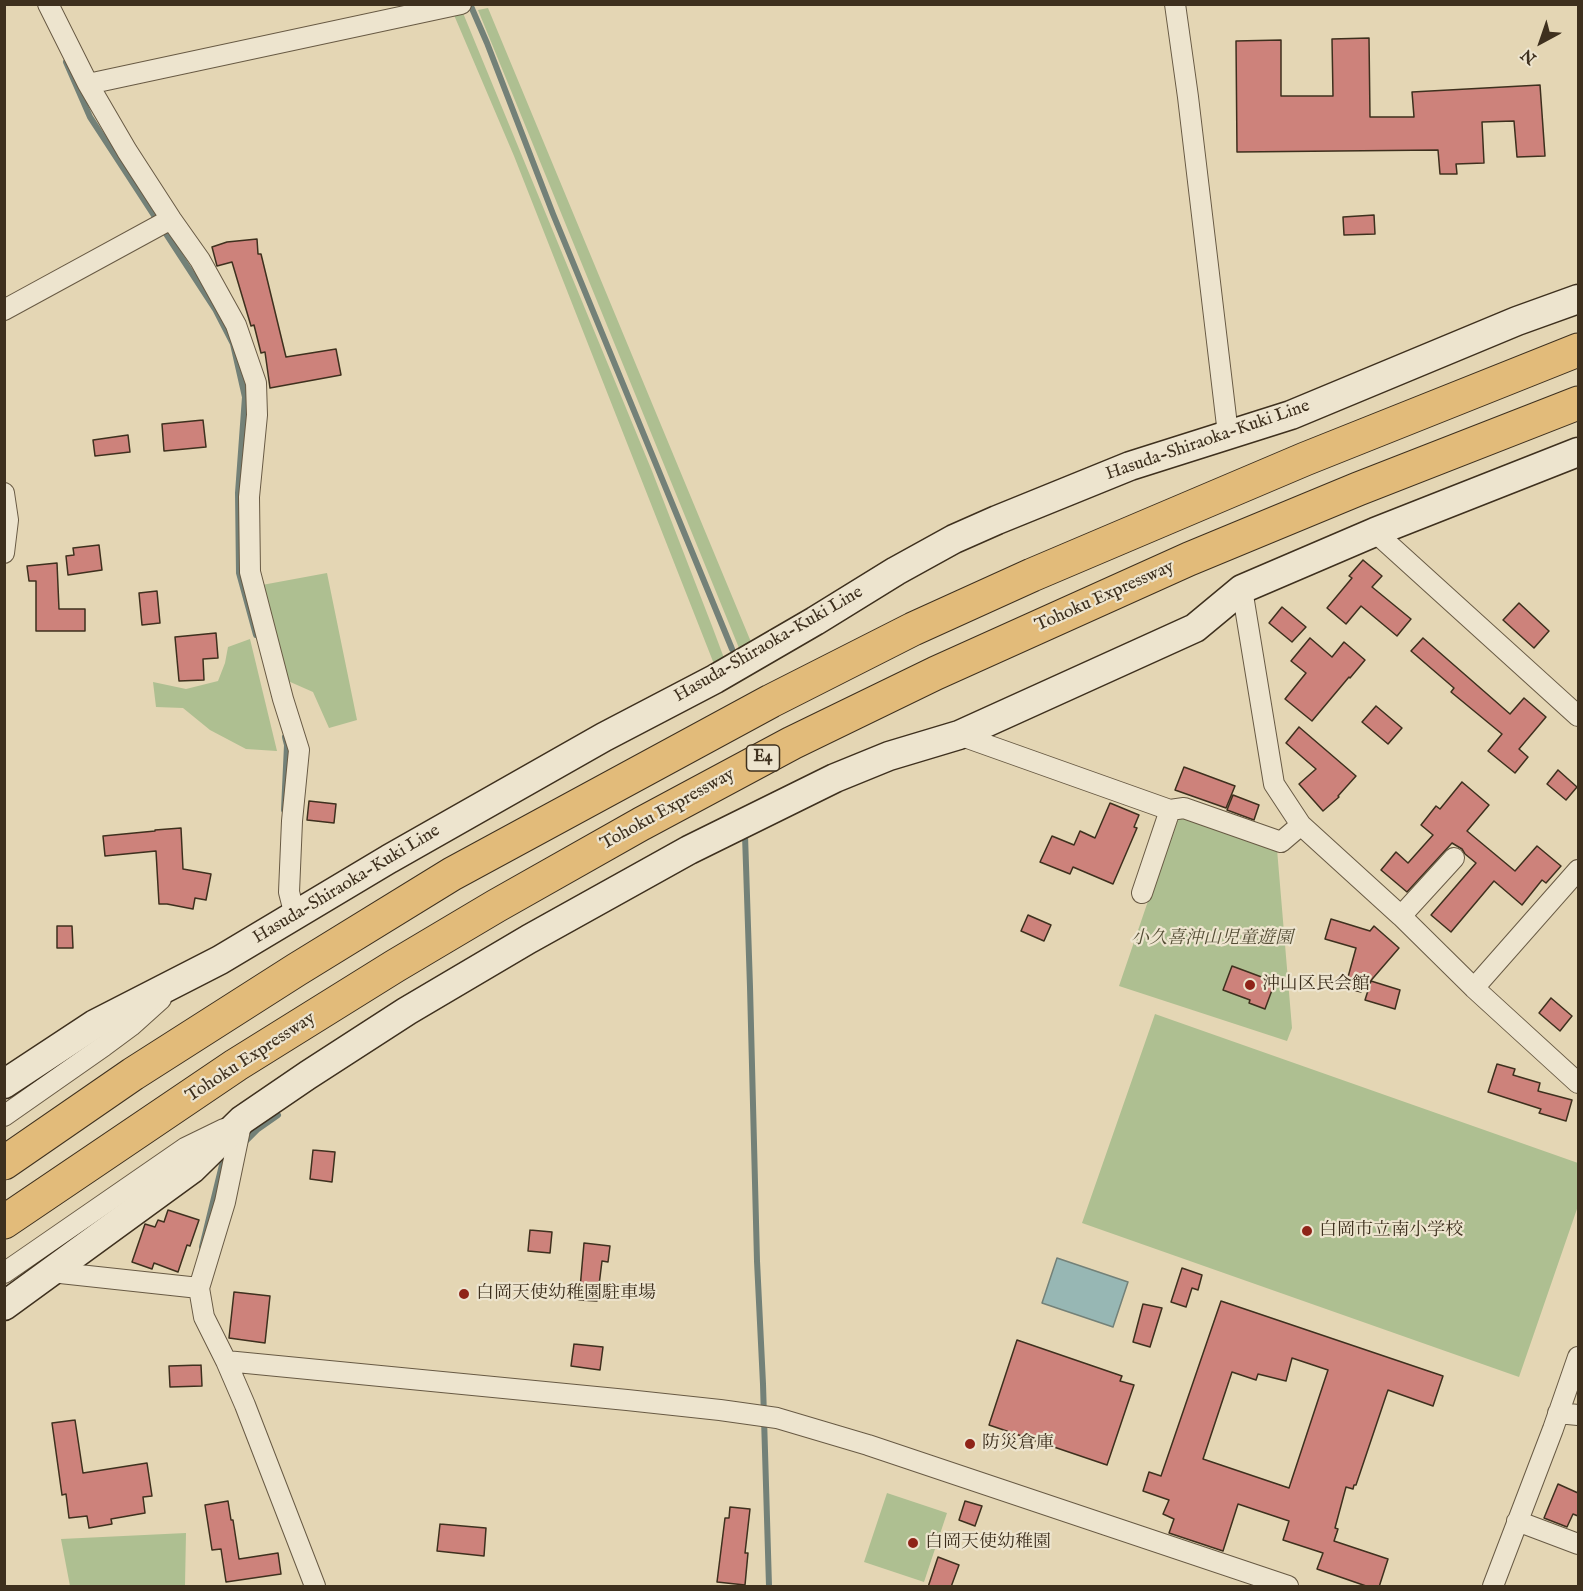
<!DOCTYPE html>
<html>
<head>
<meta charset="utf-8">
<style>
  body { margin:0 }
  #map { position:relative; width:1583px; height:1591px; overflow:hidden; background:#e4d6b4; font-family:"IM FELL English",serif }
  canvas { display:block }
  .frame { position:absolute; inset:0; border:6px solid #3e301e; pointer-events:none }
  .north { position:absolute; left:1511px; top:12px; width:60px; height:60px; -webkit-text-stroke:4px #ede4ce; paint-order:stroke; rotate:220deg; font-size:16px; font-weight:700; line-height:24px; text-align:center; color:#3e301e }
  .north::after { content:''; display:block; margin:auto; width:21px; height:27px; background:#3e301e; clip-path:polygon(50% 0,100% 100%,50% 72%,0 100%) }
</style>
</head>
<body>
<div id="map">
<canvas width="1583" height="1591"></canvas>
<div class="frame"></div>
<div class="north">N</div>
</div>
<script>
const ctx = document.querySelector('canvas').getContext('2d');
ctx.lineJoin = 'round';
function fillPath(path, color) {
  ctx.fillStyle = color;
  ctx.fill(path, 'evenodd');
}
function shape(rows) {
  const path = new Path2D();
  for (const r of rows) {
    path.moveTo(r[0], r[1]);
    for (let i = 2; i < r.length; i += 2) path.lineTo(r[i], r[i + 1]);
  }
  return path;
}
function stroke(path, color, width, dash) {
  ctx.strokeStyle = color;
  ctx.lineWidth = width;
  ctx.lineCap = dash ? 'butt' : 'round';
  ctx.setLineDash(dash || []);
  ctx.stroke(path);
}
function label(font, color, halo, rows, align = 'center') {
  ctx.font = font + ' "IM FELL English","Noto Serif JP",serif';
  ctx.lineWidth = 4.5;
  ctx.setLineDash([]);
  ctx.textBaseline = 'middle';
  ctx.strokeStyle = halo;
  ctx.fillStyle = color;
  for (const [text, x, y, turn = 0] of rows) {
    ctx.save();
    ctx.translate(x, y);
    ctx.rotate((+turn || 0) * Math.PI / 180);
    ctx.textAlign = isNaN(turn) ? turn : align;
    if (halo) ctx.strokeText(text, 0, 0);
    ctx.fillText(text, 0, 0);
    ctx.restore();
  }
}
fillPath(shape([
  [488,8,751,642,739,648,478,10],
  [463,13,652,471,712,626,724,658,714,664,514,156,454,15],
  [327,573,357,720,329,728,313,692,288,681,262,585],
  [250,639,277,751,246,749,210,730,183,708,156,707,153,682,186,689,218,681,225,663,228,647],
  [1182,814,1277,849,1292,1028,1287,1041,1119,986,1175,822],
  [1155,1014,1578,1163,1578,1206,1519,1377,1082,1223],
  [887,1493,947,1513,924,1582,864,1562],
  [186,1533,185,1585,70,1586,61,1539]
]), '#aebf91');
const water = shape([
  [1057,1258,1128,1282,1113,1327,1042,1303,1057,1258]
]);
fillPath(water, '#97b7b4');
stroke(water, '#738178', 1.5);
stroke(shape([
  [470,4,487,43,553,214,732,649],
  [66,62,90,117,215,309,233,344,245,397,238,493,239,573,256,635],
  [284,810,287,745,285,737],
  [745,835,750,987,757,1261,763,1384,769,1586],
  [243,1144,258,1129,278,1115],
  [202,1247,222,1165,227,1160]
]), '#738178', 6);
const building = shape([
  [1369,38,1370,117,1414,117,1412,92,1540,85,1545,156,1517,157,1514,121,1482,122,1484,163,1456,164,1457,174,1440,174,1438,150,1237,152,1236,41,1281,40,1281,96,1333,96,1332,39,1369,38],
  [1374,215,1375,234,1344,235,1343,217,1374,215],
  [257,239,258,254,261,254,286,357,336,349,341,375,270,388,265,352,261,353,254,325,251,326,232,262,217,266,212,247,227,242,257,239],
  [203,420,206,447,164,451,162,424,203,420],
  [128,435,130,452,95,456,93,440,128,435],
  [99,545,102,570,68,575,66,556,74,555,73,548,99,545],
  [1363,560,1382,576,1372,587,1411,619,1397,636,1361,606,1346,624,1327,608,1352,578,1349,576,1363,560],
  [57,563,59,609,85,609,85,631,36,631,36,581,29,581,27,566,57,563],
  [157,591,160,623,142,625,139,593,157,591],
  [1519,603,1549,631,1534,648,1503,620,1519,603],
  [1282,607,1306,627,1292,642,1269,623,1282,607],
  [216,633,218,658,203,659,204,680,179,681,175,637,216,633],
  [1310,638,1332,657,1344,642,1365,660,1350,678,1349,677,1312,721,1285,699,1306,673,1291,661,1310,638],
  [1423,638,1510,714,1524,698,1546,717,1519,749,1528,757,1515,773,1488,751,1502,734,1451,692,1454,688,1411,651,1423,638],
  [1376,706,1402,728,1388,744,1362,722,1376,706],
  [1299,727,1356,776,1338,796,1339,797,1323,811,1299,784,1316,769,1286,743,1299,727],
  [1184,767,1235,786,1226,808,1175,790,1184,767],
  [1558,770,1577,787,1566,800,1547,784,1558,770],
  [1462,782,1489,805,1467,831,1515,871,1537,846,1561,866,1546,883,1542,880,1522,905,1494,881,1451,932,1431,915,1476,863,1465,854,1462,849,1452,843,1407,892,1381,870,1396,852,1408,863,1433,835,1421,825,1436,806,1440,809,1462,782],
  [1233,795,1259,805,1254,820,1227,810,1233,795],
  [309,801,336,804,334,823,307,820,309,801],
  [1110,803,1139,815,1134,827,1137,828,1113,884,1073,867,1070,874,1040,862,1052,836,1074,845,1080,831,1095,838,1110,803],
  [181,828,183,869,211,874,206,900,195,898,193,909,167,904,159,904,156,851,105,856,103,836,155,831,155,830,181,828],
  [1028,915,1051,925,1044,941,1021,931,1028,915],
  [1331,919,1370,931,1374,926,1399,948,1361,992,1345,988,1356,948,1325,939,1331,919],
  [57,926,72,926,73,948,57,948,57,926],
  [1232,966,1275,982,1265,1009,1249,1003,1250,1000,1223,990,1232,966],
  [1371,981,1400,990,1395,1009,1365,1000,1371,981],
  [1551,998,1572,1016,1560,1031,1539,1013,1551,998],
  [1497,1064,1515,1069,1513,1075,1540,1083,1538,1091,1572,1100,1566,1121,1539,1113,1541,1109,1488,1092,1497,1064],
  [313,1150,335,1152,332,1182,310,1179,313,1150],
  [168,1210,199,1220,190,1246,187,1245,178,1272,154,1263,152,1269,132,1262,145,1224,155,1227,158,1220,164,1222,168,1210],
  [530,1230,552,1232,550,1253,528,1251,530,1230],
  [584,1243,610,1246,608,1262,602,1261,597,1301,579,1300,584,1243],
  [1182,1268,1202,1275,1198,1290,1192,1288,1186,1307,1171,1302,1182,1268],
  [234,1292,270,1296,265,1343,229,1338,234,1292],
  [1221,1301,1443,1376,1433,1406,1388,1390,1356,1485,1354,1485,1353,1489,1346,1487,1335,1528,1338,1529,1334,1541,1388,1559,1379,1587,1369,1587,1317,1569,1323,1553,1283,1540,1289,1521,1238,1504,1223,1551,1169,1533,1174,1519,1163,1514,1169,1500,1143,1491,1149,1472,1161,1476,1221,1301],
  [1292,1358,1328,1370,1289,1488,1203,1459,1232,1372,1256,1380,1258,1374,1286,1381,1292,1358],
  [1143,1304,1162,1308,1150,1347,1133,1342,1143,1304],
  [1017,1340,1122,1376,1120,1381,1134,1385,1107,1465,989,1425,1017,1340],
  [574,1344,603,1347,600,1370,571,1366,574,1344],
  [201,1365,202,1386,170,1387,169,1366,201,1365],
  [75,1420,83,1473,147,1463,152,1496,143,1497,145,1513,111,1519,112,1524,89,1528,87,1516,69,1518,66,1494,62,1495,52,1423,75,1420],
  [1558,1484,1578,1493,1578,1516,1573,1514,1567,1527,1544,1518,1558,1484],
  [228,1501,231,1520,233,1520,239,1559,278,1553,281,1574,226,1582,221,1549,212,1550,205,1505,228,1501],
  [965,1501,982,1506,975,1526,959,1520,965,1501],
  [730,1507,750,1509,745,1553,748,1553,745,1585,717,1582,725,1518,729,1518,730,1507],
  [440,1524,486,1528,484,1556,437,1551,440,1524],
  [938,1557,959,1565,951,1587,928,1587,938,1557]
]);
fillPath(building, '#cd827b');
stroke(building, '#3e301e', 1.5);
const street = shape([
  [48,4,88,84,127,151,171,219,200,260,236,325,256,383,257,415,249,497,250,572,283,699,299,750,292,821,289,892,292,904,297,915],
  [1175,4,1188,97,1228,434],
  [88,84,461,4],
  [4,310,171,219],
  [4,493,8,520,4,553],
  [1375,532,1578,716],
  [1242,589,1274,784,1301,825,1401,916,1474,988,1578,1083],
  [959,735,1170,810,1184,808,1281,842,1301,825],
  [1142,893,1170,810],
  [1401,916,1454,858],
  [1474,988,1578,870],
  [4,1116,104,1046,131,1026,161,999],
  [242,1120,225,1202,199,1288,204,1317,226,1361,245,1405,315,1586],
  [51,1272,199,1288],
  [4,1273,185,1148,224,1129],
  [226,1361,627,1400,720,1410,777,1418,868,1445,1288,1586],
  [1558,1413,1578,1415],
  [1517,1521,1578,1544],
  [1493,1586,1553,1429,1578,1357]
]);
const secondary = shape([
  [4,1084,95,1024,220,960,389,859,604,737,715,679,815,621,896,571,954,539,997,520,1130,466,1291,415,1517,321,1578,299],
  [4,1306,192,1169,242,1120,308,1075,407,1011,529,939,689,850,835,778,889,756,959,735,1195,628,1242,589,1375,532,1578,452]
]);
const highway = shape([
  [4,1163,133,1074,296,970,452,874,771,701,913,629,1032,575,1305,459,1578,350],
  [4,1222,236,1065,395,966,496,906,641,824,792,743,936,673,1189,559,1358,489,1578,403]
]);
stroke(street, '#685a44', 22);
stroke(secondary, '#3e301e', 31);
stroke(highway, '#3e301e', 35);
stroke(street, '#ede4ce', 20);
stroke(secondary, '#ede4ce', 28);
stroke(highway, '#e2bb7a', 33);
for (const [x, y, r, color] of [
  [1250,985,6,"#8f2418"],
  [1307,1231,6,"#8f2418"],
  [464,1294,6,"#8f2418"],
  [970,1444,6,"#8f2418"],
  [913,1543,6,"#8f2418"]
]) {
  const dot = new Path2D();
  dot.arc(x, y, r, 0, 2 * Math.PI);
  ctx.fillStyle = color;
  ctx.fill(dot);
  stroke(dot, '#ede4ce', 2);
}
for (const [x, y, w] of [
  [763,758,33]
]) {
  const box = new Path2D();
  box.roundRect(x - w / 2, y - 13, w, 26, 4.5);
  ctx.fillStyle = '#ede4ce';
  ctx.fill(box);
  stroke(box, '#3e301e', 1.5);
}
label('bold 16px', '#3e301e', null, [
  ["E4",763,758]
]);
label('18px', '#3e301e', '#ede4ce', [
  ["Hasuda-Shiraoka-Kuki Line",1208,441,-19],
  ["Tohoku Expressway",1105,597,-24],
  ["Hasuda-Shiraoka-Kuki Line",769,645,-30],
  ["Tohoku Expressway",668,810,-29],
  ["Hasuda-Shiraoka-Kuki Line",347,885,-31],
  ["Tohoku Expressway",251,1058,-33]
]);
label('italic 18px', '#544d35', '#ede4ce', [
  ["小久喜沖山児童遊園",1212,939]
]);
label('18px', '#3e301e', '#ede4ce', [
  ["沖山区民会館",1262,985],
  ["白岡市立南小学校",1319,1231],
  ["白岡天使幼稚園駐車場",476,1294],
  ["防災倉庫",982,1444],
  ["白岡天使幼稚園",925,1543]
], 'left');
</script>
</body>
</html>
